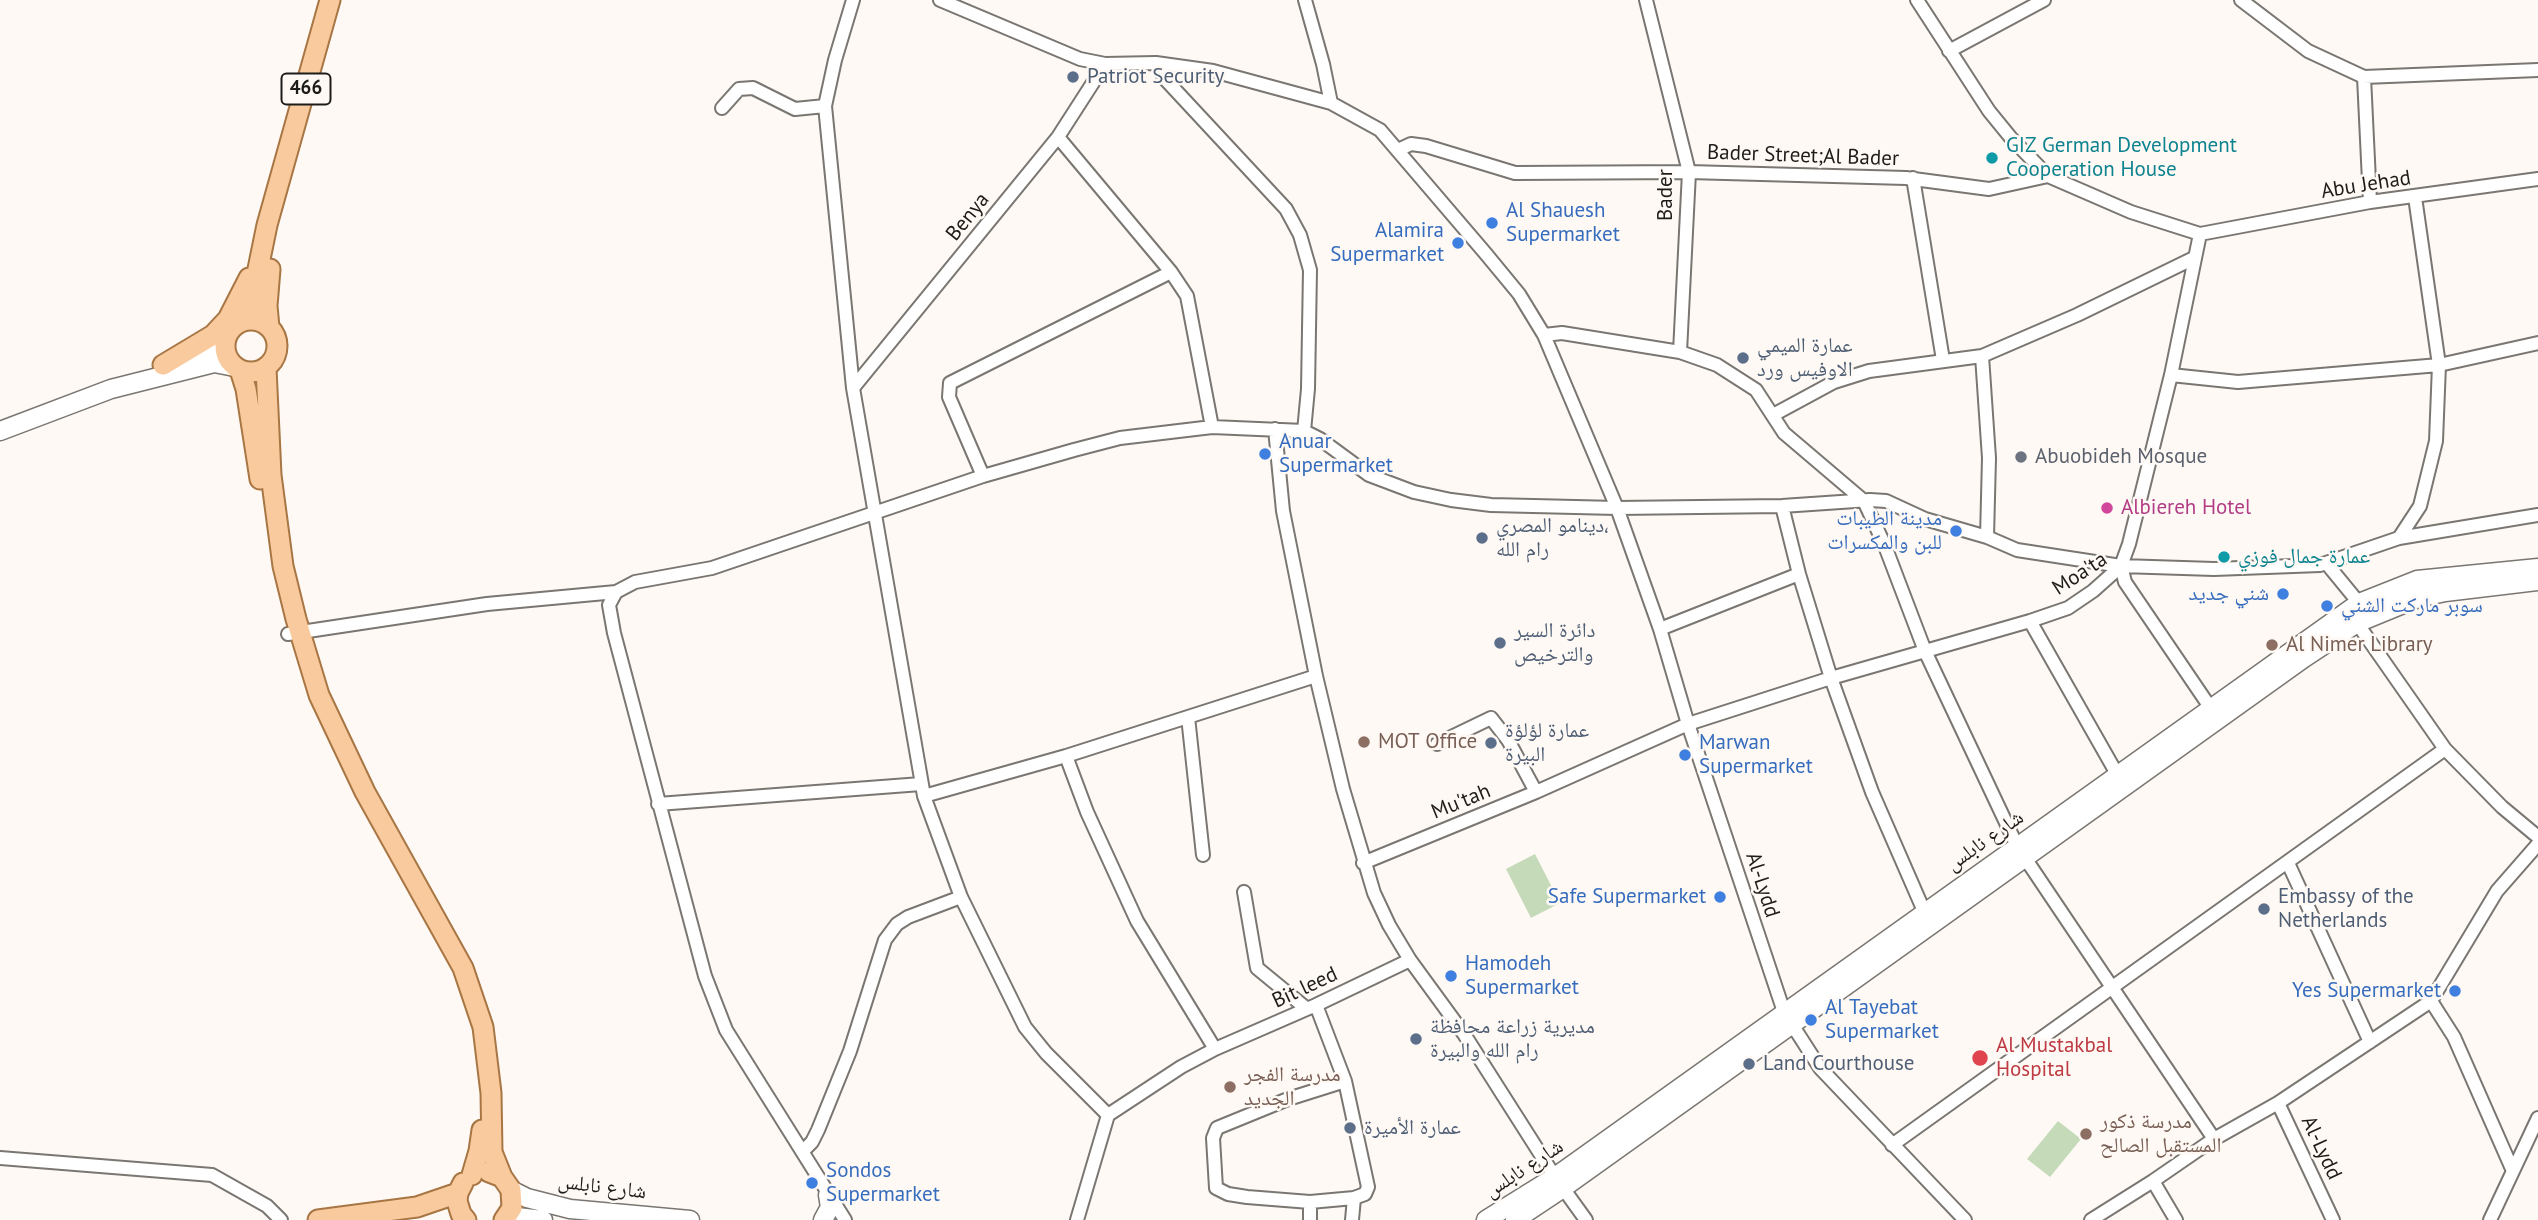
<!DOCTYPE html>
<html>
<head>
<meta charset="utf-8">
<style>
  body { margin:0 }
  canvas { display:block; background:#fef9f4 }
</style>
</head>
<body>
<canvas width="2538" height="1220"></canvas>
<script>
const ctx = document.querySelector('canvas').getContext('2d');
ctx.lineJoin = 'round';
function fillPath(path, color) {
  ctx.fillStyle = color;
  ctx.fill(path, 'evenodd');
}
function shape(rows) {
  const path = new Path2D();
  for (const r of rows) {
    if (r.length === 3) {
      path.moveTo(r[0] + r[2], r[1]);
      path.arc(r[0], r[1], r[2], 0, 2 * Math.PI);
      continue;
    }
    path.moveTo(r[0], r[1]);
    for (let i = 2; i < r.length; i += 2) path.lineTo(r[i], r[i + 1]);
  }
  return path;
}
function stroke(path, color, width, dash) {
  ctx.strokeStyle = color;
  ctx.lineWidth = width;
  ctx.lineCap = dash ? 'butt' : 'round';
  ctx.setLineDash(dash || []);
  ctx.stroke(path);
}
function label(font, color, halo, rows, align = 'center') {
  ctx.font = font + ' "PT Sans","Noto Naskh Arabic",sans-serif';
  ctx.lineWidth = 5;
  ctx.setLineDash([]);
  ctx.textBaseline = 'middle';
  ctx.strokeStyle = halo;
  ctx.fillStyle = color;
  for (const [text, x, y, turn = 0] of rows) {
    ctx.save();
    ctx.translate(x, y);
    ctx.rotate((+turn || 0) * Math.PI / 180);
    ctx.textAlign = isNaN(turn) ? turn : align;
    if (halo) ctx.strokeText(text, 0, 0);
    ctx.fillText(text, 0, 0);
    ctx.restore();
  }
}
fillPath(shape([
  [1535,854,1560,903,1531,918,1506,869],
  [2058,1121,2081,1139,2050,1177,2027,1159]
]), '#c5dab8');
const street = shape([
  [853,0,835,60,825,106,853,388,924,796,961,897,1025,1027,1046,1053,1108,1115],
  [940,0,1080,59,1105,64,1156,63,1213,71,1331,103,1380,130,1486,254,1519,294,1544,335,1617,508,1660,629,1688,724,1784,1012,1820,1068,1965,1220],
  [1305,0,1323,64,1331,103],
  [1646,0,1689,172,1680,352],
  [1917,0,1989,111,2011,138,2048,176],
  [2241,0,2308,51,2364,77,2538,70],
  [1949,51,2044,0],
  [1156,63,1165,79,1286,209,1300,235,1310,270,1308,389,1304,431],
  [2364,77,2370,202],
  [722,108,739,89,753,88,795,109,825,106],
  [1058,137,1171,272,1187,296,1212,427],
  [1398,150,1411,144,1426,146,1515,173,1689,172,1906,178,1989,189,2048,176,2131,212,2200,234,2370,202,2538,179],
  [1913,178,1943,360],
  [1544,335,1562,333,1680,352,1717,365,1756,390,1784,433,1864,501,1885,546,1925,651,2017,846,2214,1139],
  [1982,356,1989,458,1987,537],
  [2171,375,2238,382,2439,365,2538,343],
  [853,388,1058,137,1105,64],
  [1773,415,1834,382,1869,371,1982,356,2077,315,2194,258],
  [1275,429,1283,511,1316,676,1343,789,1374,893,1389,925,1410,960,1464,1034,1555,1177,1586,1220],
  [983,476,949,397,950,383,1171,272],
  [1782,506,1799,574,1831,678,1872,792,1927,918],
  [2399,538,2420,506,2436,441,2439,365,2415,197],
  [2327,564,2359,603,2357,623,2445,749,2502,807,2538,837],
  [2121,566,2125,582,2214,713],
  [2030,621,2117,774],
  [1660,629,1799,574],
  [288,634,487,604,616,592],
  [1188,717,1203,855],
  [1437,744,1491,718,1508,740,1536,792],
  [1066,756,1087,812,1137,921,1215,1049],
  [924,796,1066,756,1316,676],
  [658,804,921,784],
  [1363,863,1536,792,1688,724,1831,678,2030,621,2068,608,2093,591,2121,566,2129,544,2171,375,2200,234],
  [2288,863,2370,1042],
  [1244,892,1257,968,1307,1009],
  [2431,1001,2454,1037,2513,1171],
  [1316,1005,1345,1081,1288,1099,1217,1128,1213,1138,1216,1188,1228,1194,1247,1197,1310,1202,1354,1198],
  [1345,1081,1368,1187,1365,1194,1354,1198,1352,1220],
  [2278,1103,2431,1001,2497,891,2538,844],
  [1892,1145,2445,749],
  [803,1151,812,1142,818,1130,850,1051,885,940,897,924,908,917,961,897],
  [0,1158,212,1175,267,1206,281,1220],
  [2153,1181,2176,1220],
  [1310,1202,1310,1220],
  [845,1220,726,1030,705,976,614,633,609,605,616,592,635,582,712,568,983,476,1074,450,1120,438,1212,427,1304,431,1320,439,1369,475,1414,492,1451,500,1491,505,1617,508,1782,506,1870,500,1886,501,1925,519,1987,537,2017,550,2121,566,2214,569,2320,565,2399,538,2538,515],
  [1077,1220,1108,1115,1181,1067,1215,1049,1316,1005,1410,960],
  [2091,1220,2153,1181,2214,1139,2278,1103,2333,1220],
  [2490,1220,2538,1118]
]);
const secondary = shape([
  [179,360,217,347,226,338],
  [0,431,111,389,214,363,235,367],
  [511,1190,527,1198,570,1209,690,1220],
  [508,1216,543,1220],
  [823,1220,830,1207,828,1195],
  [1486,1220,1555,1177,2359,603,2417,580,2538,568],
  [1515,1220,1563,1188,2304,658,2357,623,2418,598,2445,592,2538,581]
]);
const primary = shape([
  [251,346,26],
  [241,321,250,308,267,225,330,0],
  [269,327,267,306,270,269],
  [163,365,213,335,228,319,249,278],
  [266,368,271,475,283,566,296,619,319,695,365,792,463,968,483,1027,491,1093,492,1152,502,1177],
  [240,370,246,389,260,479],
  [489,1172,502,1177,511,1190,512,1208,504,1220],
  [472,1175,479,1151,482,1130],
  [463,1183,458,1193,457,1201,461,1214,466,1220],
  [318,1220,417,1207,458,1193]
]);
stroke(street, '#7a7671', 16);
stroke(secondary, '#7a7671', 21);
stroke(primary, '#a87644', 23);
stroke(street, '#fff', 12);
stroke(secondary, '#fff', 18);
stroke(primary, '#f8ca9d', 19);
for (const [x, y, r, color] of [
  [1073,77,7,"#5c6f8a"],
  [1992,158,7,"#0f9aa8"],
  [1492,223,7,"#3f7fe0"],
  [1458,243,7,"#3f7fe0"],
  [1743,358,7,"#5c6f8a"],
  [1265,454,7,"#3f7fe0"],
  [2021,457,7,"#6b7280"],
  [2107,508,7,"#d1479c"],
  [1956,531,7,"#3f7fe0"],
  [1482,538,7,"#5c6f8a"],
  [2224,557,7,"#0f9aa8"],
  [2283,594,7,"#3f7fe0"],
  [2327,606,7,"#3f7fe0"],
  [1500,643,7,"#5c6f8a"],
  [2272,645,7,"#8d6e63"],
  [1364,742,7,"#8d6e63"],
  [1491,743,7,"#5c6f8a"],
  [1685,755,7,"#3f7fe0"],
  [1720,897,7,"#3f7fe0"],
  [2264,909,7,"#5c6f8a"],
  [1451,976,7,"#3f7fe0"],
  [2455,991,7,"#3f7fe0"],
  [1811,1020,7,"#3f7fe0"],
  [1416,1039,7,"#5c6f8a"],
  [1980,1058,9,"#e0444e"],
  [1749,1064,7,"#5c6f8a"],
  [1230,1087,7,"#8d6e63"],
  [1350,1128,7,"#5c6f8a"],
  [2086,1134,7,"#8d6e63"],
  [812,1183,7,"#3f7fe0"]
]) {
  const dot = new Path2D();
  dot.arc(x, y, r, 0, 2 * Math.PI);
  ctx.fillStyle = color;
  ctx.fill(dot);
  stroke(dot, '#fef9f4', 2.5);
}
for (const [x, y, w] of [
  [306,89,49]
]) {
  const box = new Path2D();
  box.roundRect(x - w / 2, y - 15.5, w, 31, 5);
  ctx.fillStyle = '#fef9f4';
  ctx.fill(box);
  stroke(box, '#1d1c1a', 2);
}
label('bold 19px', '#1d1c1a', null, [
  ["466",306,89]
]);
label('21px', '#4e5e75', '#fef9f4', [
  ["Patriot Security",1087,77],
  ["عمارة الميمي",1757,346],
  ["الاوفيس ورد",1757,370],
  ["دينامو المصري،",1496,526],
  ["رام الله",1496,550],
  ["دائرة السير",1514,631],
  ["والترخيص",1514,655],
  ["عمارة لؤلؤة",1505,731],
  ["البيرة",1505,755],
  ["Embassy of the",2278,897],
  ["Netherlands",2278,921],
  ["مديرية زراعة محافظة",1430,1027],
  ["رام الله والبيرة",1430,1051],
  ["Land Courthouse",1763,1064],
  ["عمارة الأميرة",1364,1128]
], 'left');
label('21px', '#0d838f', '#fef9f4', [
  ["GIZ German Development",2006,146],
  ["Cooperation House",2006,170],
  ["عمارة جمال فوزي",2238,557]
], 'left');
label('21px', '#1d1c1a', '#fef9f4', [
  ["Bader Street;Al Bader",1803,156,2],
  ["Abu Jehad",2366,185,-9],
  ["Bader",1666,195,-90],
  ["Benya",968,217,-51],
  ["Moa'ta",2080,574,-33],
  ["Mu'tah",1461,802,-22],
  ["شارع نابلس",1985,841,-35],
  ["Al-Lydd",1762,885,72],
  ["Bit leed",1305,988,-25],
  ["Al-Lydd",2321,1148,65],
  ["شارع نابلس",1524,1169,-33],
  ["شارع نابلس",602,1187,7]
]);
label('21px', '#366cbe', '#fef9f4', [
  ["Al Shauesh",1506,211],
  ["Supermarket",1506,235],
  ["Alamira",1444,231,"right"],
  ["Supermarket",1444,255,"right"],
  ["Anuar",1279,442],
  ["Supermarket",1279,466],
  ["مدينة الطيبات",1942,519,"right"],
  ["للبن والمكسرات",1942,543,"right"],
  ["شني جديد",2269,594,"right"],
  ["سوبر ماركت الشني",2341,606],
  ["Marwan",1699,743],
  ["Supermarket",1699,767],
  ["Safe Supermarket",1706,897,"right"],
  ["Hamodeh",1465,964],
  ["Supermarket",1465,988],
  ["Yes Supermarket",2441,991,"right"],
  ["Al Tayebat",1825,1008],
  ["Supermarket",1825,1032],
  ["Sondos",826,1171],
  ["Supermarket",826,1195]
], 'left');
label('21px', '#5b616d', '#fef9f4', [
  ["Abuobideh Mosque",2035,457]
], 'left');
label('21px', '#b23c85', '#fef9f4', [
  ["Albiereh Hotel",2121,508]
], 'left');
label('21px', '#785e54', '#fef9f4', [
  ["Al Nimer Library",2286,645],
  ["MOT Office",1378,742],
  ["مدرسة الفجر",1244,1075],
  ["الجديد",1244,1099],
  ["مدرسة ذكور",2100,1122],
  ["المستقبل الصالح",2100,1146]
], 'left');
label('21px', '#be3a42', '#fef9f4', [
  ["Al Mustakbal",1996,1046],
  ["Hospital",1996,1070]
], 'left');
</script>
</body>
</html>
